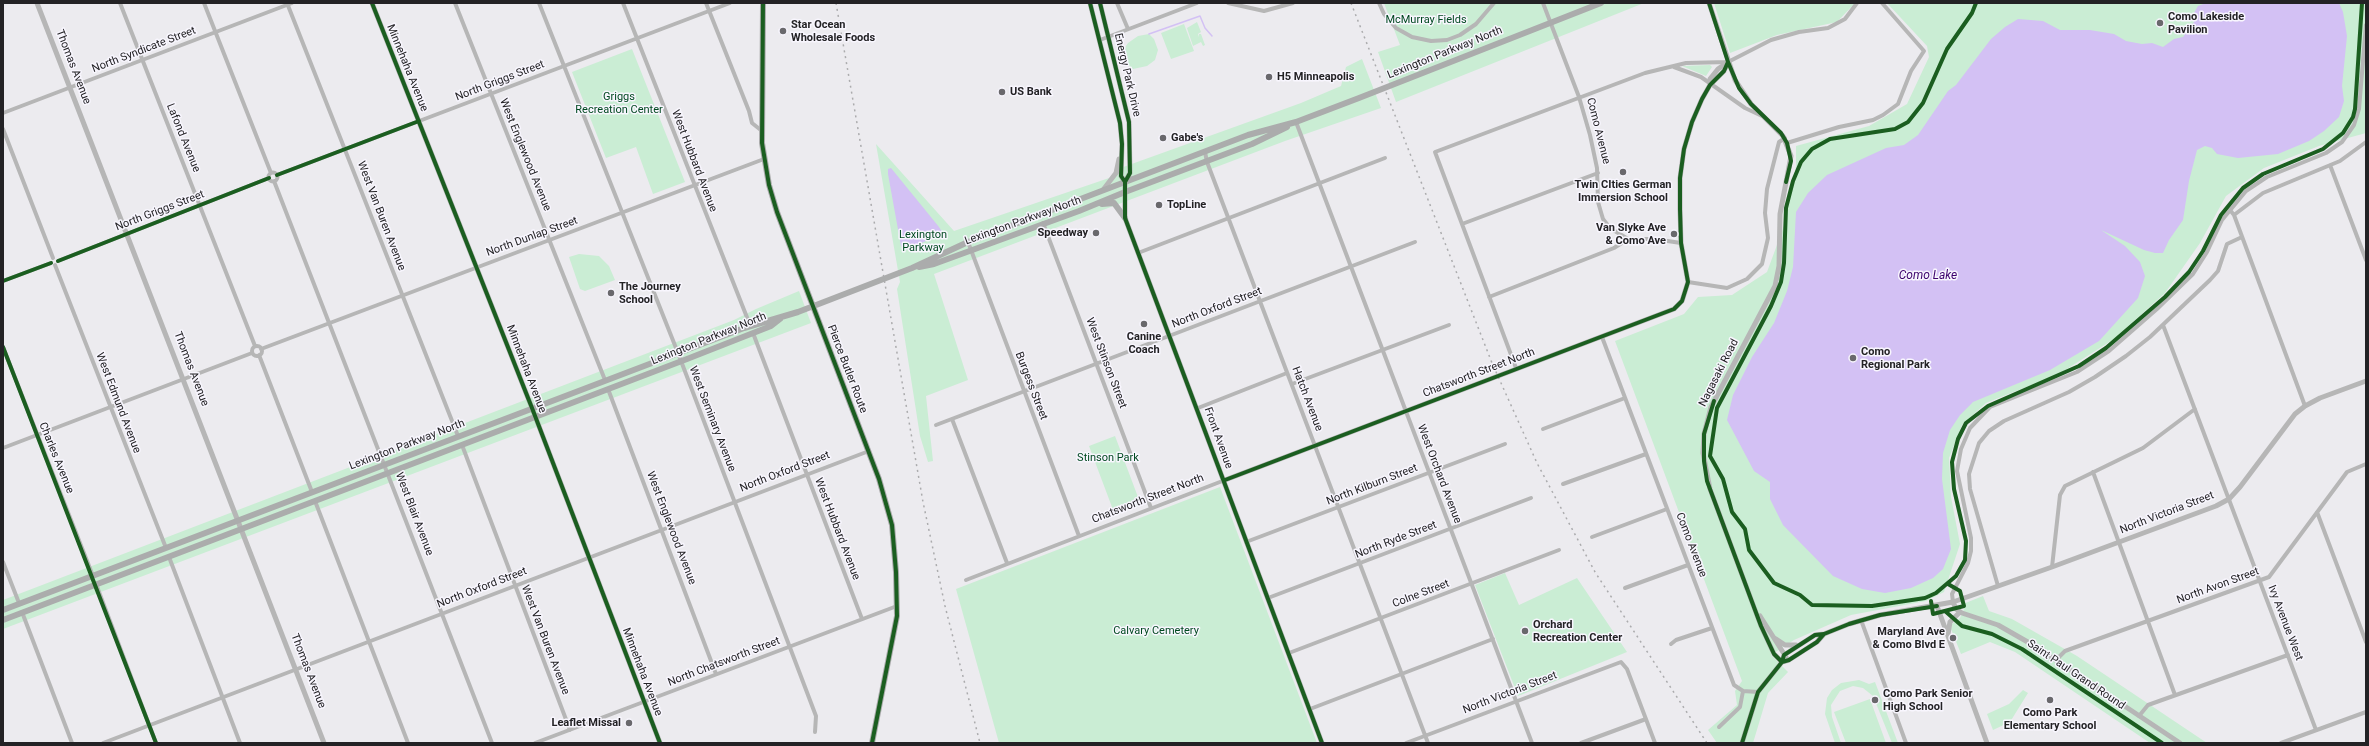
<!DOCTYPE html>
<html>
<head>
<meta charset="utf-8">
<style>
  body { margin:0 }
  #map { position:relative; width:2369px; height:746px; overflow:hidden; background:#ecebef; font-family:Roboto,sans-serif }
  canvas { display:block }
  .frame { position:absolute; inset:0; border:4px solid #232225; pointer-events:none }
</style>
</head>
<body>
<div id="map">
<canvas width="2369" height="746"></canvas>
<div class="frame"></div>
</div>
<script>
const ctx = document.querySelector('canvas').getContext('2d');
ctx.lineJoin = 'round';
function fillPath(path, color) {
  ctx.fillStyle = color;
  ctx.fill(path, 'evenodd');
}
function shape(rows) {
  const path = new Path2D();
  for (const r of rows) {
    if (r.length === 3) {
      path.moveTo(r[0] + r[2], r[1]);
      path.arc(r[0], r[1], r[2], 0, 2 * Math.PI);
      continue;
    }
    path.moveTo(r[0], r[1]);
    for (let i = 2; i < r.length; i += 2) path.lineTo(r[i], r[i + 1]);
  }
  return path;
}
function stroke(path, color, width, dash) {
  ctx.strokeStyle = color;
  ctx.lineWidth = width;
  ctx.lineCap = dash ? 'butt' : 'round';
  ctx.setLineDash(dash || []);
  ctx.stroke(path);
}
function label(font, color, halo, rows, align = 'center') {
  ctx.font = font + ' Roboto,sans-serif';
  ctx.lineWidth = 3;
  ctx.setLineDash([]);
  ctx.textBaseline = 'middle';
  ctx.strokeStyle = halo;
  ctx.fillStyle = color;
  for (const [text, x, y, turn = 0] of rows) {
    ctx.save();
    ctx.translate(x, y);
    ctx.rotate((+turn || 0) * Math.PI / 180);
    ctx.textAlign = isNaN(turn) ? turn : align;
    if (halo) ctx.strokeText(text, 0, 0);
    ctx.fillText(text, 0, 0);
    ctx.restore();
  }
}
fillPath(shape([
  [1384,3,1644,3,1396,102,1378,52,1400,45],
  [1714,3,1855,3,1837,22,1777,35,1730,53],
  [1887,3,2366,3,2366,133,2319,146,2264,168,2226,196,2200,243,2165,293,2114,339,2059,374,1986,403,1962,425,1949,458,1951,497,1960,544,1944,592,1926,601,1851,615,1794,640,1771,655,1788,672,1768,693,1753,743,1717,743,1708,730,1737,705,1735,691,1742,681,1615,341,1684,314,1698,297,1732,295,1767,272,1784,226,1796,166,1796,146,1869,126,1907,104,1929,57,1927,46],
  [1197,22,1201,32,1198,34,1199,37,1199,34,1201,34,1205,45,1203,46,1201,42,1193,46,1187,28],
  [1184,24,1194,51,1171,59,1161,33],
  [1149,34,1154,39,1158,50,1155,60,1147,66,1133,69,1125,62,1122,52,1128,43,1138,36],
  [632,49,685,182,653,194,636,147,606,158,572,72],
  [1362,59,1381,108,1285,141,934,274,968,380,926,396,933,461,928,462,920,436,897,289,900,282,876,144,954,231,1112,177,1115,170,1301,103,1341,86,1346,67],
  [1710,65,1712,67,1706,76,1682,66],
  [579,254,599,256,609,266,615,280,585,291,580,289,569,257],
  [799,291,811,323,3,629,3,600,734,320,756,309],
  [1115,436,1141,505,1115,515,1089,446],
  [1220,487,1317,743,999,743,956,589],
  [1505,573,1519,605,1577,578,1627,652,1518,696,1475,585],
  [1983,596,1989,611,2012,619,2077,656,2207,743,2150,743,2015,652,1990,642,1961,654,1951,629,1952,624,1960,618,1964,609,1963,604],
  [1859,680,1869,684,1875,682,1898,743,1892,743,1873,696,1863,688,1853,686,1840,691,1831,705,1832,717,1841,743,1835,743,1825,714,1827,698,1832,690,1841,683],
  [2023,690,2028,693,2010,722,1993,730,1987,714,2009,704],
  [1870,699,1886,743,1846,743,1834,712]
]), '#caedd4');
fillPath(shape([
  [2206,3,2339,3,2343,12,2347,36,2342,86,2344,101,2339,117,2324,131,2309,141,2278,154,2238,158,2217,154,2212,148,2205,146,2197,150,2189,181,2183,220,2169,240,2163,253,2155,253,2144,250,2101,230,2125,246,2140,262,2145,276,2138,298,2099,341,2050,370,1973,402,1960,415,1950,430,1943,453,1942,479,1951,549,1943,569,1933,578,1911,588,1885,593,1862,589,1833,576,1783,525,1770,499,1770,482,1754,471,1727,420,1733,395,1752,357,1774,323,1787,291,1793,267,1796,212,1808,193,1827,175,1886,148,1904,145,1918,135,1948,91,1956,85,1991,39,2005,27,2018,19,2043,21,2060,30,2090,30,2114,34,2126,41,2142,44,2152,43,2163,47,2174,39,2183,37,2194,22,2194,13,2198,6],
  [891,168,939,227,942,232,940,235,905,250,901,246,888,174,888,169]
]), '#d3c1f4');
stroke(shape([
  [1149,34,1200,16,1205,28,1212,36]
]), '#d3c1f4', 1.5);
stroke(shape([
  [120,3,255,346],
  [204,3,271,173],
  [287,3,458,436],
  [455,3,605,380],
  [539,3,678,353,816,716,815,732],
  [623,3,750,325],
  [706,3,749,111,752,123,762,131],
  [1117,3,1128,29],
  [1228,3,1264,11,1293,3],
  [1379,3,1384,14,1396,28,1412,37,1431,41,1447,40,1460,35,1476,24,1494,3],
  [1543,3,1579,97,1590,135,1597,168,1598,202,1603,219,1610,228,1628,239,1654,239,1681,243],
  [1100,40,1197,3],
  [1674,67,1701,77,1745,108,1762,116],
  [3,113,292,3],
  [1296,122,1532,743],
  [3,129,53,258],
  [1787,143,1839,127,1873,120,1883,115,1898,104,1911,71,1924,51,1882,3],
  [1205,152,1207,162,1428,743],
  [2330,165,2366,260],
  [273,177,4.5],
  [277,175,730,3],
  [274,181,492,743],
  [2230,210,2234,215,2305,406],
  [2234,215,2263,193,2340,161,2366,142],
  [1043,223,1151,508],
  [1462,224,1598,173],
  [968,242,1079,536],
  [1138,253,1385,158],
  [58,261,269,178],
  [55,265,166,548],
  [3,281,51,263],
  [1688,282,1727,288,1747,279,1762,264,1768,238,1765,213,1767,189,1779,142,1785,138],
  [1489,297,1614,248,1628,239],
  [2163,325,2316,730],
  [753,333,862,619],
  [1602,337,1734,685,1743,691,1758,692],
  [257,351,5],
  [3,347,93,576],
  [261,349,764,159],
  [259,355,312,492],
  [1516,368,1435,152,1645,73,1686,63,1728,62,1771,40,1799,32,1828,28,1845,19,1857,3],
  [1292,384,1449,325],
  [608,389,716,674],
  [1198,408,1287,373],
  [952,419,1007,563],
  [936,425,1415,242],
  [1543,429,1625,398],
  [462,445,570,730],
  [3,448,252,353],
  [2093,472,2175,695],
  [1563,484,1646,454],
  [315,501,408,743],
  [2317,512,2366,642],
  [1592,537,1667,509],
  [1246,542,1505,444],
  [169,557,240,743],
  [3,562,19,603],
  [2052,567,2060,495,2065,486,2143,448,2195,409],
  [966,580,1225,480],
  [96,584,156,743],
  [1998,586,1970,489,1969,474,1979,443,1989,431,2004,421,2069,392,2095,377,2126,356,2150,337,2210,280,2218,271,2227,244,2242,237],
  [1625,588,1688,565],
  [1268,598,1531,498],
  [1953,602,1952,594,1968,563,1971,551,1971,538,1957,471,1961,449,1970,428,1990,407,2077,372,2109,351,2157,309,2193,274,2207,252,2222,220,2246,191,2267,177,2326,153,2342,142,2354,125,2359,109,2366,25],
  [22,612,72,743],
  [1861,620,1906,743],
  [1671,644,1676,640,1712,628],
  [1289,653,1559,550],
  [2056,660,2065,651,2269,577,2347,472,2366,464],
  [1310,709,1493,639],
  [2139,716,2148,705,2288,655],
  [1719,727,1740,707,1743,691],
  [103,743,869,451],
  [535,743,897,606],
  [1406,743,1621,662,1627,669,1655,743],
  [1581,743,1646,719],
  [2281,743,2366,712]
]), '#b6b6b6', 4);
stroke(shape([
  [37,3,324,743],
  [372,3,532,408,660,743],
  [1090,3,1120,123,1122,144,1121,176,1125,182],
  [1100,3,1129,122,1130,173,1125,182,1125,218,1322,743],
  [1709,3,1735,80,1751,104,1783,136,1791,156,1780,214,1779,266,1775,286,1711,407,1704,434,1703,453,1710,489,1761,626,1774,654,1782,662],
  [1710,85,1710,79,1718,69,1728,62],
  [1103,190,1116,173,1119,159],
  [1225,480,1674,309,1682,301,1688,282,1681,243,1680,209,1680,178,1684,149,1692,122,1702,99,1710,85,1724,71,1728,62],
  [1953,602,1956,609,1962,613,1998,625,2033,645,2180,743],
  [1937,606,1987,743],
  [1760,616,1786,657],
  [1948,634,1950,622,1960,612],
  [1776,639,1785,645,1796,645],
  [1782,662,1789,660,1817,642,1824,634,1849,624,1880,615,1953,602,2052,567,2216,506,2229,499,2240,487,2295,414,2305,406,2320,398,2366,381],
  [1742,743,1758,692,1782,662,1784,655,1815,635,1824,634]
]), '#b6b6b6', 5);
stroke(shape([
  [763,3,762,143,769,185,777,212,879,479,892,525,896,572,897,616,872,743],
  [1102,204,1114,203,1125,218],
  [919,267,934,264,1079,211,1125,192,1252,144,1287,127],
  [3,610,744,328,798,312,912,268,968,242,1248,135,1296,122,1359,98,1601,3],
  [3,620,687,359,771,326,780,319]
]), '#abacac', 6);
stroke(shape([
  [836,3,923,502,945,606,980,743],
  [1351,3,1492,363,1537,463,1595,572,1707,743]
]), '#ababad', 1.5, [2, 4]);
stroke(shape([
  [372,3,532,408,660,743],
  [763,3,762,143,769,185,777,212,879,479,892,525,896,572,897,616,872,743],
  [1090,3,1120,123,1122,144,1121,176,1125,182],
  [1100,3,1129,122,1130,173,1125,182,1125,218,1322,743],
  [1709,3,1728,62,1739,88,1751,104,1781,133,1787,143,1791,161,1786,182],
  [1976,3,1972,13,1947,49,1923,103,1908,122,1895,129,1830,139,1812,149,1801,162,1793,181,1786,208,1784,263,1781,282,1771,306,1717,408,1710,456,1723,479,1732,512,1745,529,1749,550,1774,583,1800,595,1812,605,1872,606,1925,598,1936,593,1956,576,1965,560,1966,541,1954,489,1952,462,1958,439,1966,423,1988,406,2079,366,2106,348,2165,297,2189,272,2203,251,2221,215,2243,188,2263,174,2323,149,2343,133,2353,117,2355,109,2362,3],
  [277,175,419,121],
  [58,261,269,178],
  [3,281,51,263],
  [3,347,156,743],
  [1714,401,1704,434,1704,461,1707,481,1761,626,1774,654,1782,662],
  [1225,480,1674,309,1682,301,1688,282,1681,243,1680,209,1680,178,1684,149,1692,122,1702,99,1710,85,1724,71,1728,62],
  [1931,601,1933,614,1964,606,1960,591,1948,584],
  [1945,611,1962,626,1992,634,2022,649,2162,743],
  [1782,662,1789,660,1817,642,1824,634,1849,624,1880,615,1937,606],
  [1742,743,1758,692,1782,662,1784,655,1815,635,1824,634]
]), '#1b5e20', 4);
for (const [x, y, r, color] of [
  [2160,23,4,"#69686c"],
  [783,31,4,"#69686c"],
  [1269,77,4,"#69686c"],
  [1002,92,4,"#69686c"],
  [1163,138,4,"#69686c"],
  [1623,172,4,"#69686c"],
  [1159,205,4,"#69686c"],
  [1096,233,4,"#69686c"],
  [1674,234,4,"#69686c"],
  [611,293,4,"#69686c"],
  [1144,324,4,"#69686c"],
  [1853,358,4,"#69686c"],
  [1525,631,4,"#69686c"],
  [1953,638,4,"#69686c"],
  [1875,700,4,"#69686c"],
  [2050,700,4,"#69686c"],
  [629,723,4,"#69686c"]
]) {
  const dot = new Path2D();
  dot.arc(x, y, r, 0, 2 * Math.PI);
  ctx.fillStyle = color;
  ctx.fill(dot);
  stroke(dot, '#f8f6fe', 1.5);
}
label('bold 11px', '#232225', '#f8f6fe', [
  ["Como Lakeside",2168,17],
  ["Pavilion",2168,30],
  ["Star Ocean",791,25],
  ["Wholesale Foods",791,38],
  ["H5 Minneapolis",1277,77],
  ["US Bank",1010,92],
  ["Gabe's",1171,138],
  ["Twin CIties German",1623,185,"center"],
  ["Immersion School",1623,198,"center"],
  ["TopLine",1167,205],
  ["Van Slyke Ave",1666,228,"right"],
  ["& Como Ave",1666,241,"right"],
  ["Speedway",1088,233,"right"],
  ["The Journey",619,287],
  ["School",619,300],
  ["Canine",1144,337,"center"],
  ["Coach",1144,350,"center"],
  ["Como",1861,352],
  ["Regional Park",1861,365],
  ["Orchard",1533,625],
  ["Recreation Center",1533,638],
  ["Maryland Ave",1945,632,"right"],
  ["& Como Blvd E",1945,645,"right"],
  ["Como Park Senior",1883,694],
  ["High School",1883,707],
  ["Como Park",2050,713,"center"],
  ["Elementary School",2050,726,"center"],
  ["Leaflet Missal",621,723,"right"]
], 'left');
label('11px', '#004920', '#f8f6fe', [
  ["McMurray Fields",1426,20],
  ["Griggs",619,97],
  ["Recreation Center",619,110],
  ["Lexington",923,235],
  ["Parkway",923,248],
  ["Stinson Park",1108,458],
  ["Calvary Cemetery",1156,631]
]);
label('11px', '#232225', '#f8f6fe', [
  ["North Syndicate Street",144,50,-21],
  ["Lexington Parkway North",1445,53,-22],
  ["Thomas Avenue",73,67,69],
  ["Minnehaha Avenue",407,68,68],
  ["Energy Park Drive",1127,75,77],
  ["North Griggs Street",500,81,-21],
  ["Como Avenue",1598,131,76],
  ["Lafond Avenue",183,138,68],
  ["West Englewood Avenue",525,155,68],
  ["West Hubbard Avenue",694,161,69],
  ["North Griggs Street",160,211,-21],
  ["West Van Buren Avenue",381,216,69],
  ["Lexington Parkway North",1023,221,-20],
  ["North Dunlap Street",532,237,-20],
  ["North Oxford Street",1217,308,-21],
  ["Lexington Parkway North",709,339,-22],
  ["West Stinson Street",1106,363,69],
  ["Thomas Avenue",191,369,69],
  ["Minnehaha Avenue",526,369,69],
  ["Pierce Butler Route",847,369,69],
  ["Chatsworth Street North",1479,373,-21],
  ["Nagasaki Road",1719,373,-63],
  ["Burgess Street",1031,386,69],
  ["Hatch Avenue",1307,399,69],
  ["West Edmund Avenue",118,403,69],
  ["West Seminary Avenue",712,419,69],
  ["Front Avenue",1218,438,70],
  ["Lexington Parkway North",407,445,-21],
  ["Charles Avenue",56,458,68],
  ["North Oxford Street",785,472,-21],
  ["West Orchard Avenue",1439,474,69],
  ["North Kilburn Street",1372,485,-21],
  ["Chatsworth Street North",1148,499,-21],
  ["North Victoria Street",2167,513,-21],
  ["West Blair Avenue",414,514,69],
  ["West Englewood Avenue",671,528,69],
  ["West Hubbard Avenue",837,529,69],
  ["North Ryde Street",1396,540,-21],
  ["Como Avenue",1691,545,69],
  ["North Avon Street",2218,586,-20],
  ["North Oxford Street",482,588,-21],
  ["Colne Street",1421,594,-21],
  ["Ivy Avenue West",2285,623,69],
  ["West Van Buren Avenue",545,640,69],
  ["North Chatsworth Street",724,662,-21],
  ["Thomas Avenue",308,671,69],
  ["Minnehaha Avenue",642,672,69],
  ["Saint Paul Grand Round",2076,675,34],
  ["North Victoria Street",1510,693,-21]
]);
label('italic 12px', '#3c016d', '#f8f6fe', [
  ["Como Lake",1928,276]
]);
</script>
</body>
</html>
